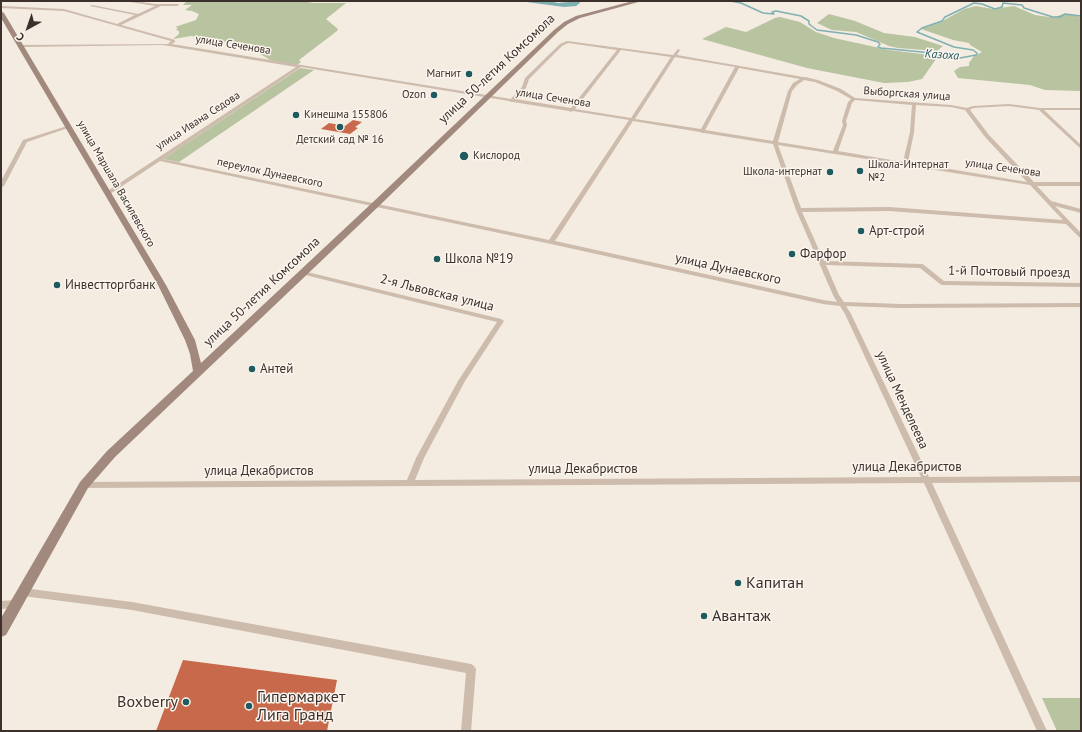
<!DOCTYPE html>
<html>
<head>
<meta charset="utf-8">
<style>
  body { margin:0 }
  #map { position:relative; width:1082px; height:732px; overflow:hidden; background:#f4ebe1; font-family:"PT Sans",sans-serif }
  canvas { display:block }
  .frame { position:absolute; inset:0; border:2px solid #3b302b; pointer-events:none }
  .north { position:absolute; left:8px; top:8px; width:40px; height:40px; -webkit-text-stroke:3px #fbf5ee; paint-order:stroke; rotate:220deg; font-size:11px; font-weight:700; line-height:16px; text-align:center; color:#3b302b }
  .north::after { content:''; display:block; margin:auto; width:14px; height:18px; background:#3b302b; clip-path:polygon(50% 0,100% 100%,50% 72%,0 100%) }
</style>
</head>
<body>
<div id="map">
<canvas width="1082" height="732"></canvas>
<div class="frame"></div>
<div class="north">С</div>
</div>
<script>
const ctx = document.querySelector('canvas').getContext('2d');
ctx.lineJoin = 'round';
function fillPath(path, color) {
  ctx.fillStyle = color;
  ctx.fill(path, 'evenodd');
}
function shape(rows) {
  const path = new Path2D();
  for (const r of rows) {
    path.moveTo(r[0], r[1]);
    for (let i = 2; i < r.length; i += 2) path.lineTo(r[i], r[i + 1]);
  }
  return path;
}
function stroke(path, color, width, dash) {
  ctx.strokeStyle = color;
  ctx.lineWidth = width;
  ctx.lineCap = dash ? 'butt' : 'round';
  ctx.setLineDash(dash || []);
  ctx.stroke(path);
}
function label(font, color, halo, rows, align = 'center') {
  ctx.font = font + ' "PT Sans",sans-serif';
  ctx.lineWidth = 3;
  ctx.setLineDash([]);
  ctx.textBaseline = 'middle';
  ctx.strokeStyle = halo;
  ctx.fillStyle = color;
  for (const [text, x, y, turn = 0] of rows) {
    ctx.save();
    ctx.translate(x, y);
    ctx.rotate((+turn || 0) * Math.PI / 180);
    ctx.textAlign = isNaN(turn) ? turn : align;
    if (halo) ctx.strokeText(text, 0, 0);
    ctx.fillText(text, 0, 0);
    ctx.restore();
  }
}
fillPath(shape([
  [187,1,300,1,314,3,346,3,326,19,338,29,337,31,299,60,301,62,297,65,272,61,245,45,191,36,173,39,179,34,179,31,176,30,178,28,175,27,196,20,199,14,192,11,185,10,192,5,183,5],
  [976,6,993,9,1014,6,1035,15,1049,17,1055,17,1063,14,1079,16,1081,20,1081,91,1045,90,1030,85,958,78,954,71,960,67,969,66,969,63,974,56,982,52,970,45,969,43,953,40,921,29,941,22,964,9],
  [829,14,855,21,884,33,915,37,943,46,937,51,898,48,889,46,856,32,832,30,817,23],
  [780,17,800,22,816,32,834,38,889,50,938,56,922,79,908,82,884,83,807,68,702,39,726,27,746,32,775,18],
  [300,68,314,70,179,162,163,159],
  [1042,698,1081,698,1081,731,1057,731]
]), '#b8c4a0');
fillPath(shape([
  [519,1,550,1,558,3,579,1,580,3,576,6,564,7]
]), '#7fb0b2');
stroke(shape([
  [730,1,741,3,763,13,774,14,772,12,776,11,801,16,809,21,809,24,817,30,856,35,878,42,880,44,878,47,881,48,932,53,960,58,976,55,977,53,973,50,954,47,917,32,922,28,942,21,945,17,974,3,982,4,995,9,1002,7,1003,3,1022,5,1024,8,1053,17,1060,17,1065,14,1081,16]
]), '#7fb0b2', 1.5);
fillPath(shape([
  [353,120,362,122,355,127,358,128,350,134,321,129,329,123,345,126],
  [183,660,337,680,327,731,156,731]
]), '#c8694b');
fillPath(shape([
  [124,1,134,1,155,4,179,4,178,6,161,6,121,25,175,40,175,42,172,44,511,99,522,87,525,78,560,44,567,41,673,55,678,49,680,50,677,55,803,77,805,77,818,80,841,89,855,98,951,105,967,108,973,106,1009,104,1040,108,1081,108,1081,110,1044,110,1081,145,1081,149,1039,110,1009,106,973,108,970,110,989,135,1034,182,1081,182,1081,186,1037,186,1051,201,1081,209,1081,213,1055,206,1081,233,1081,238,1079,237,1066,224,889,211,802,212,824,261,922,264,924,265,944,281,1081,283,1081,287,942,285,940,284,920,268,826,265,839,295,844,302,901,304,1081,303,1081,307,901,308,846,306,851,314,929,477,1081,476,1081,482,932,483,1047,731,1037,731,924,483,84,488,81,487,80,485,81,483,84,482,407,480,416,458,458,381,497,322,301,274,300,273,303,271,501,319,504,321,465,381,424,458,415,480,921,477,845,314,840,306,823,304,551,244,160,161,110,194,106,194,106,192,296,67,163,45,21,47,19,46,20,45,168,44,171,41,64,11,1,8,1,6,64,9,117,24,135,15,90,6,92,5,138,14,155,6,124,1],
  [568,43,617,50,571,108,515,99,526,88,529,79,562,46,568,43],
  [621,50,671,57,631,118,575,109,621,50],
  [675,57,735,67,701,129,635,119,675,57],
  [301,67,509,101,511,102,513,102,569,111,571,112,573,111,629,120,549,240,163,159,301,67],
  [739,68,800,79,793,83,788,91,773,141,705,130,739,68],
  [804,80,815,82,837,91,851,99,848,102,842,121,843,125,833,151,778,142,792,91,797,85,804,80],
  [855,100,912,105,910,132,903,162,838,151,847,125,846,121,852,103,855,100],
  [916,105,951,107,965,110,985,137,1027,182,908,162,914,132,916,105],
  [633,121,700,132,702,133,704,133,773,144,796,210,833,295,837,302,823,300,555,241,633,121],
  [778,145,1030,185,1063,220,889,207,801,208,778,145],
  [67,126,71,127,27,142,4,186,1,188,1,181,23,140,67,126],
  [23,588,132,602,471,664,474,666,476,669,471,731,461,731,466,673,132,610,23,596,20,595,18,592,20,589,23,588],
  [16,600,19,601,21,604,19,607,1,609,1,601,16,600]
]), '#cdbbac');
fillPath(shape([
  [633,1,642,1,580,18,568,24,558,32,378,207,115,457,88,488,6,635,1,637,1,618,80,482,107,451,193,371,190,354,185,340,158,285,1,18,1,11,4,13,166,285,195,340,201,363,372,203,554,30,564,22,576,16,633,1]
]), '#a18a7d');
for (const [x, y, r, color] of [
  [469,74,4,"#1f5a5e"],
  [434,95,4,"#1f5a5e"],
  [296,115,4,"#1f5a5e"],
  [340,127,4,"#1f5a5e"],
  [464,156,5,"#1f5a5e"],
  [860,171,4,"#1f5a5e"],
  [830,172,4,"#1f5a5e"],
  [861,231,4,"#1f5a5e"],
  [792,254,4,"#1f5a5e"],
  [437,259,4,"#1f5a5e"],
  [57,285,4,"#1f5a5e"],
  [252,369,4,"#1f5a5e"],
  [738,583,4,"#1f5a5e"],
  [704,616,4,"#1f5a5e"],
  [186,702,4,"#1f5a5e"],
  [249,706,4,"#1f5a5e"]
]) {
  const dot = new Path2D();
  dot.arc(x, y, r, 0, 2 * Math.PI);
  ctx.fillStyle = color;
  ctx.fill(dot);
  stroke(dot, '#fbf5ee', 1.5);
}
label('11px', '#3b302b', '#fbf5ee', [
  ["улица Сеченова",233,45,9],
  ["Выборгская улица",907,94,4],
  ["улица Сеченова",553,98,9],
  ["улица Ивана Седова",198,121,-33],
  ["улица Сеченова",1003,168,8],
  ["переулок Дунаевского",270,173,12],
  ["улица Маршала Василевского",116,184,60]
]);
label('11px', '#3b302b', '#fbf5ee', [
  ["Магнит",461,74],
  ["Ozon",426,95],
  ["Кинешма 155806",304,115,"left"],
  ["Детский сад № 16",340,140,"center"],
  ["Кислород",473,156,"left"],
  ["Школа-Интернат",868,165,"left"],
  ["№2",868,178,"left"],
  ["Школа-интернат",822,172]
], 'right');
label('italic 12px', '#1f5a5e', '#fbf5ee', [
  ["Казоха",942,55,4]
]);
label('13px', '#3b302b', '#fbf5ee', [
  ["улица 50-летия Комсомола",497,69,-43],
  ["улица Дунаевского",728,269,12],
  ["1-й Почтовый проезд",1009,272,1],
  ["улица 50-летия Комсомола",262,292,-43],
  ["2-я Львовская улица",437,293,14],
  ["улица Менделеева",902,400,65],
  ["улица Декабристов",907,467],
  ["улица Декабристов",583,469],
  ["улица Декабристов",259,471]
]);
label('13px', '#3b302b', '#fbf5ee', [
  ["Арт-строй",869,231],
  ["Фарфор",800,254],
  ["Школа №19",445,259],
  ["Инвестторгбанк",65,285],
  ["Антей",260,369]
], 'left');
label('16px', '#3b302b', '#fbf5ee', [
  ["Капитан",746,583],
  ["Авантаж",712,616],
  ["Гипермаркет",257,697],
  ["Лига Гранд",257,715],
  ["Boxberry",178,702,"right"]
], 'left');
</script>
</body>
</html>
